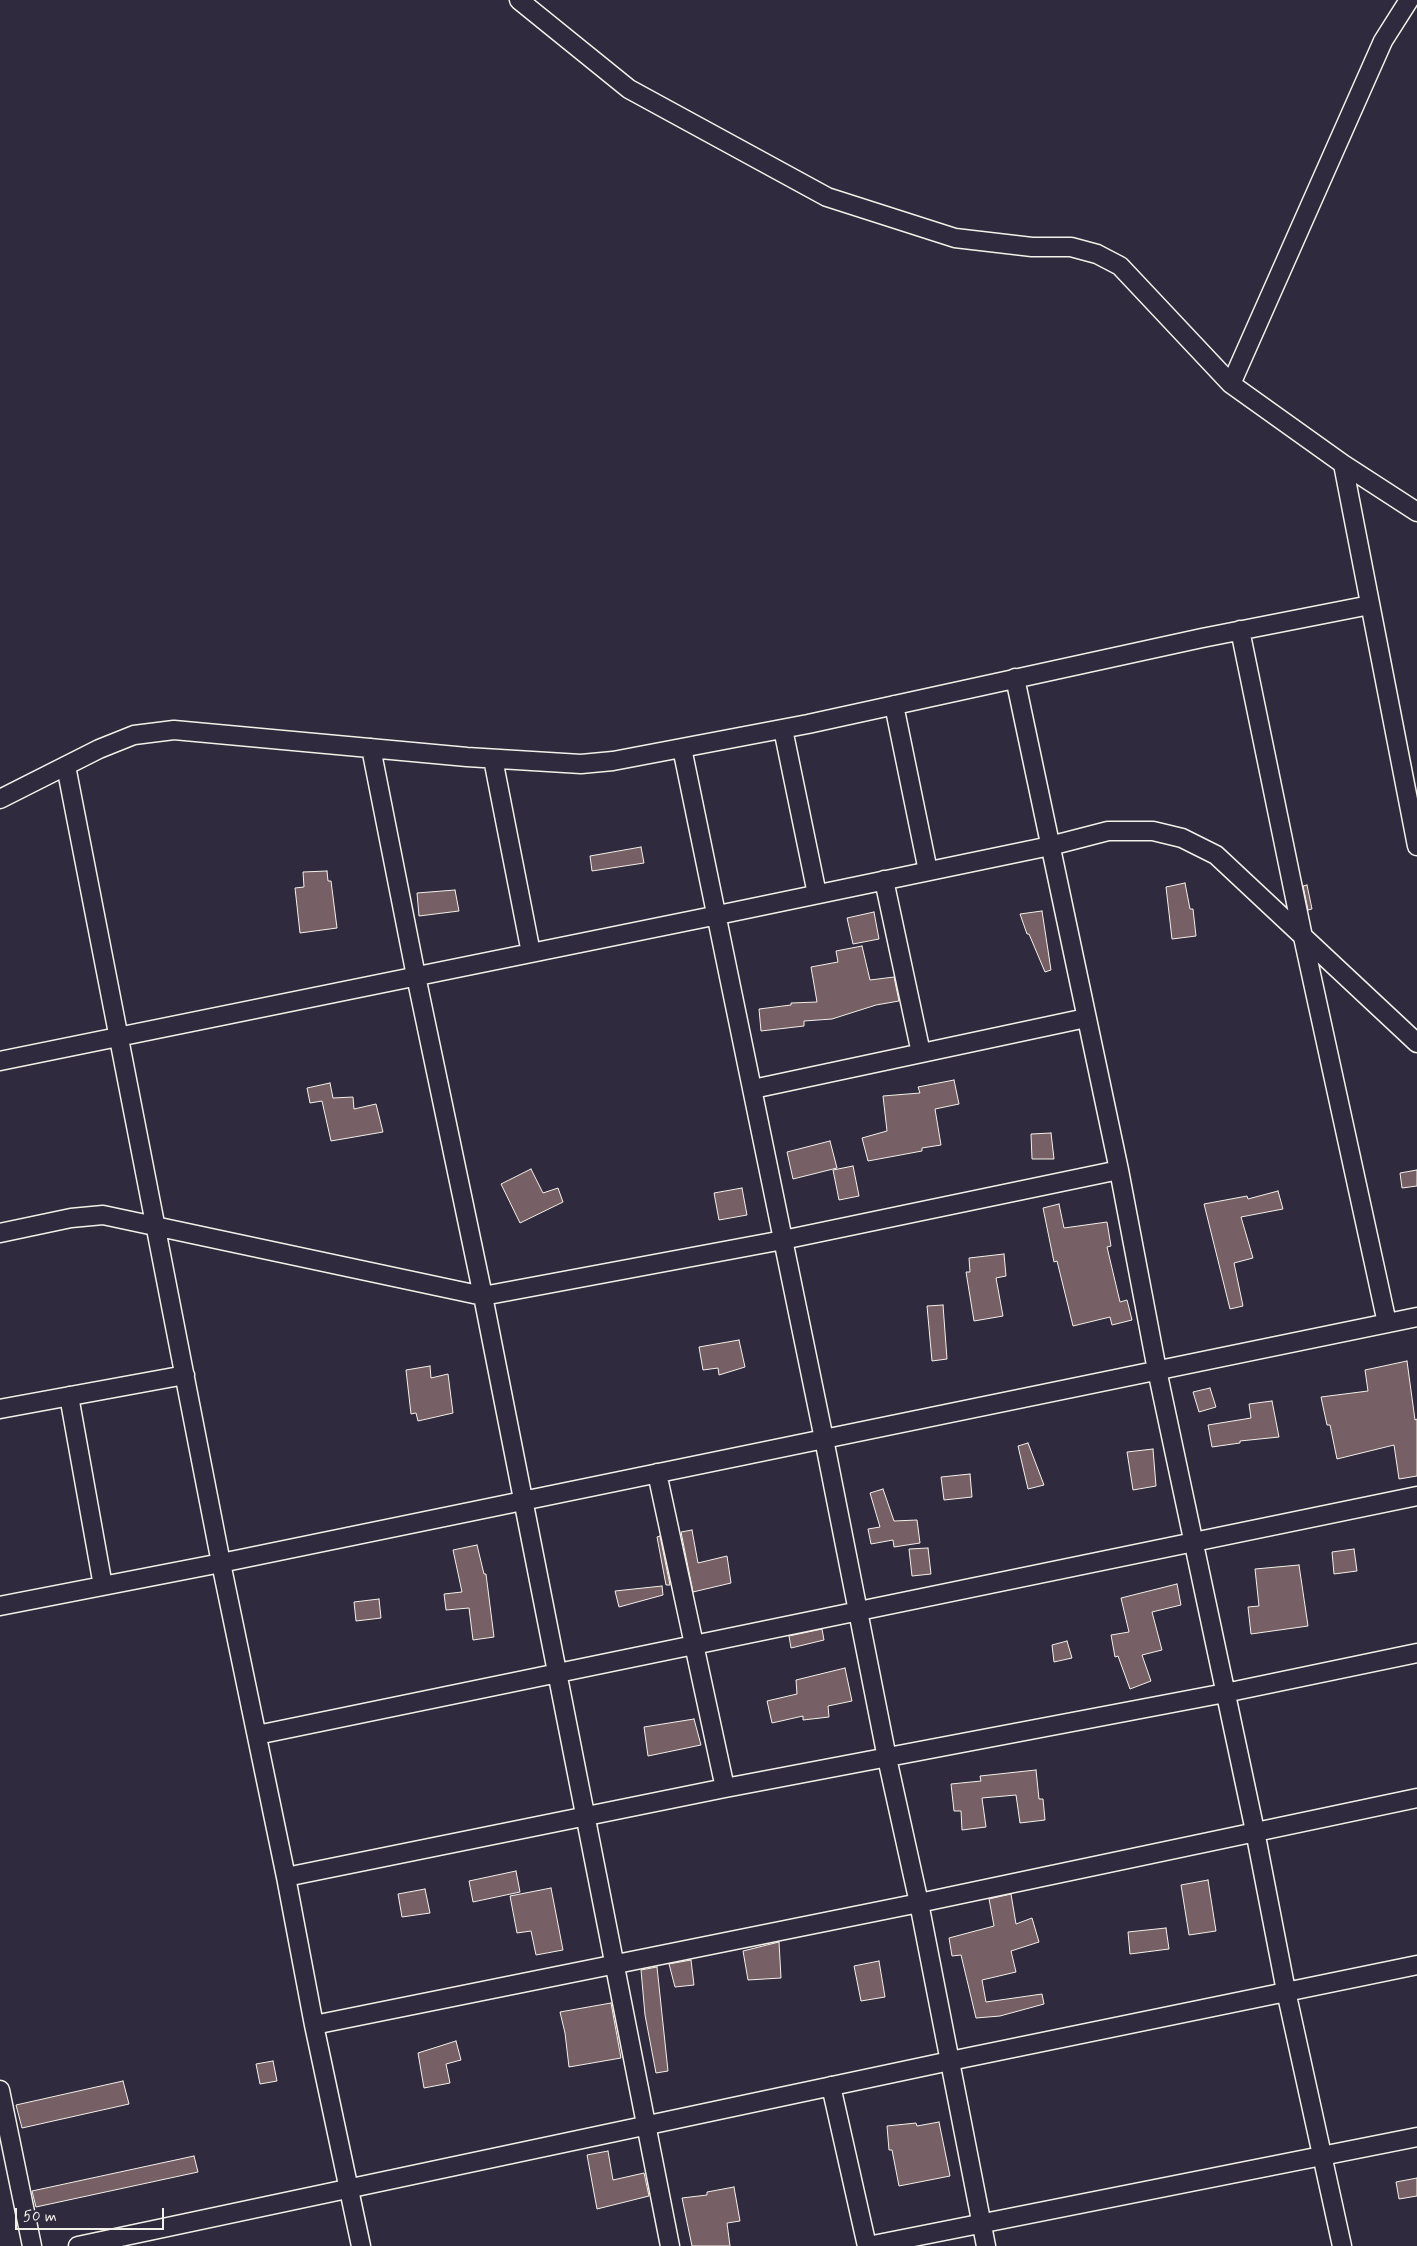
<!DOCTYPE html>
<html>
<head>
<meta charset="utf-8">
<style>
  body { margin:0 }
  #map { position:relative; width:1417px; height:2246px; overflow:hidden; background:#2f2a3d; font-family:Mynerve,sans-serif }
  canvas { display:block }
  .scale { position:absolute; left:15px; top:2208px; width:149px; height:22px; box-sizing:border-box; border:2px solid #f4f1e8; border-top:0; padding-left:6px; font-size:15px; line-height:18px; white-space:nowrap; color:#f4f1e8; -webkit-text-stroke:4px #2f2a3d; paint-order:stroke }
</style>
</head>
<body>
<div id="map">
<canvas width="1417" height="2246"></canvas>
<div class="scale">50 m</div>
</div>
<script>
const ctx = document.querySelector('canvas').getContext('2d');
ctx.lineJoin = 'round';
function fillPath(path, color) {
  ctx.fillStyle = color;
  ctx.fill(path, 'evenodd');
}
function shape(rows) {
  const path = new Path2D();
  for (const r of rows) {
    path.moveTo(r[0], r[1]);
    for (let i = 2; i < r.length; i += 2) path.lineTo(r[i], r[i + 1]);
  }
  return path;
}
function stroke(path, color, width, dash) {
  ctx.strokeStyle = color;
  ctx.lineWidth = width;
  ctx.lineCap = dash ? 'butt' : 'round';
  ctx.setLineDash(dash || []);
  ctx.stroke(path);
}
const building = shape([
  [641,847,644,863,592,871,590,856,641,847],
  [327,871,328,881,331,881,337,928,300,933,295,888,304,887,303,872,327,871],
  [1185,883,1190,909,1193,909,1196,936,1172,939,1166,887,1185,883],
  [1307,885,1312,909,1308,910,1303,886,1307,885],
  [455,890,459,911,419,916,417,893,455,890],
  [1042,911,1051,970,1045,972,1029,934,1027,934,1020,914,1042,911],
  [874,912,879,939,853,944,847,918,874,912],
  [862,946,870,980,894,977,899,1001,876,1005,832,1019,804,1021,804,1026,761,1031,759,1009,791,1005,791,1003,817,1002,811,967,838,962,836,951,862,946],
  [954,1080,959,1104,935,1109,941,1145,922,1148,922,1151,868,1161,862,1138,887,1131,883,1096,920,1093,918,1087,954,1080],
  [330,1083,333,1098,353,1097,354,1109,376,1104,383,1132,331,1141,322,1101,310,1103,307,1088,330,1083],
  [1051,1133,1054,1159,1032,1159,1031,1134,1051,1133],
  [830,1141,837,1168,793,1179,787,1152,830,1141],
  [853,1166,859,1196,839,1200,833,1170,853,1166],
  [531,1169,543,1193,558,1188,563,1202,520,1223,501,1184,531,1169],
  [1417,1170,1417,1186,1402,1188,1400,1173,1417,1170],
  [742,1188,747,1215,719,1220,714,1193,742,1188],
  [1278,1191,1283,1209,1241,1217,1253,1258,1234,1263,1243,1306,1230,1309,1204,1204,1247,1196,1248,1199,1278,1191],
  [1059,1204,1064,1228,1107,1222,1111,1246,1107,1247,1120,1302,1127,1300,1132,1320,1112,1325,1110,1317,1073,1326,1057,1261,1054,1262,1043,1208,1059,1204],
  [1004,1254,1006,1276,996,1278,1003,1316,974,1321,966,1272,970,1272,969,1258,1004,1254],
  [943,1305,947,1359,932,1361,927,1306,943,1305],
  [739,1340,745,1367,719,1375,718,1368,703,1370,699,1347,739,1340],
  [1407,1361,1415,1420,1417,1419,1417,1476,1399,1479,1394,1445,1337,1459,1330,1425,1327,1425,1321,1397,1368,1391,1365,1370,1407,1361],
  [430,1366,431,1378,448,1374,453,1413,418,1421,416,1413,411,1414,406,1370,430,1366],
  [1210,1388,1216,1407,1199,1412,1193,1392,1210,1388],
  [1272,1401,1279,1437,1240,1441,1240,1443,1212,1447,1208,1425,1251,1418,1249,1404,1272,1401],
  [1028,1443,1044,1485,1028,1489,1018,1446,1028,1443],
  [1153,1449,1156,1486,1133,1490,1127,1452,1153,1449],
  [970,1474,972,1497,944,1500,941,1477,970,1474],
  [883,1489,894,1521,917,1520,920,1543,894,1547,893,1540,871,1544,868,1529,880,1527,870,1493,883,1489],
  [692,1530,698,1563,727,1556,731,1583,693,1592,681,1532,692,1530],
  [660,1536,670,1585,666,1585,657,1537,660,1536],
  [477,1545,484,1574,486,1574,494,1637,473,1640,469,1608,446,1610,444,1594,462,1592,453,1550,477,1545],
  [928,1548,931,1574,912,1576,909,1549,928,1548],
  [1354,1549,1357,1571,1334,1574,1332,1552,1354,1549],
  [1299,1565,1308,1626,1251,1634,1248,1607,1259,1606,1255,1569,1299,1565],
  [1177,1584,1181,1605,1152,1612,1162,1650,1142,1655,1151,1681,1130,1689,1118,1656,1115,1657,1111,1635,1129,1632,1121,1598,1177,1584],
  [662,1586,663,1595,619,1607,615,1591,662,1586],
  [379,1599,381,1618,356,1621,354,1602,379,1599],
  [822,1629,824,1640,791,1648,789,1636,822,1629],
  [1067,1641,1072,1658,1054,1662,1052,1645,1067,1641],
  [845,1668,852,1701,828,1706,829,1717,803,1720,803,1716,772,1723,767,1701,797,1694,796,1680,845,1668],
  [694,1719,701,1745,648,1756,644,1727,694,1719],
  [1036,1770,1039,1799,1043,1799,1045,1820,1020,1823,1016,1795,982,1798,986,1827,962,1830,961,1811,954,1811,951,1784,981,1781,980,1776,1036,1770],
  [516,1871,520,1892,473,1902,469,1881,516,1871],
  [1208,1880,1216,1931,1189,1935,1181,1885,1208,1880],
  [551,1888,563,1950,536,1955,531,1931,517,1933,510,1896,551,1888],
  [425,1889,430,1913,402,1917,398,1894,425,1889],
  [1011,1894,1016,1924,1032,1918,1039,1942,1011,1951,1016,1972,982,1980,986,2002,1042,1994,1044,2004,1000,2016,976,2018,961,1955,952,1956,949,1938,994,1926,989,1899,1011,1894],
  [1166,1928,1169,1949,1130,1954,1128,1932,1166,1928],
  [779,1942,781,1978,748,1980,743,1951,779,1942],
  [691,1960,694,1985,675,1987,669,1964,691,1960],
  [879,1961,885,1997,861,2001,854,1966,879,1961],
  [657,1967,668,2071,656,2073,645,2015,641,1970,657,1967],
  [611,2003,621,2058,569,2067,565,2033,560,2012,611,2003],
  [456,2041,461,2060,446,2064,450,2083,424,2088,418,2053,456,2041],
  [273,2061,277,2081,260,2084,256,2064,273,2061],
  [123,2081,129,2104,22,2128,16,2105,123,2081],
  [939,2122,950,2176,899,2186,892,2150,889,2150,887,2126,916,2123,917,2126,939,2122],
  [608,2151,613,2180,644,2173,649,2196,597,2209,587,2155,608,2151],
  [194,2156,198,2172,36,2207,32,2191,194,2156],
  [1417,2178,1417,2196,1399,2199,1396,2182,1417,2178],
  [734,2187,740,2221,727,2223,730,2246,692,2246,682,2198,707,2195,707,2192,734,2187]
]);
fillPath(building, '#775f66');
stroke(building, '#f4f1e8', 1);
const minor = shape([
  [519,0,629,89,827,197,955,238,1032,247,1071,247,1097,254,1120,266,1231,384,1343,464,1417,512],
  [1231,384,1383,41,1409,0],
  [1343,464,1417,846],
  [1240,630,1303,937,1387,1323],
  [1015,678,1119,1170,1157,1370,1255,1831,1286,1991,1342,2246],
  [894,705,928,871],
  [783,729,817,894],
  [371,748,416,976,483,1296,670,2246],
  [682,748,824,1439,887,1758,919,1903,986,2246],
  [493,759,531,953],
  [66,766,221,1563,286,1877,314,2025,361,2246],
  [0,799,99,749,134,735,174,730,467,757,581,764,613,761,808,724,1202,638,1370,605],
  [884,880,921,1053],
  [0,1061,718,915,1050,846,1108,831,1153,831,1182,838,1216,855,1417,1043],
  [753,1089,1086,1018],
  [0,1233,71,1218,103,1215,483,1296,783,1240,1119,1170],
  [69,1396,103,1586],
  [0,1409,185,1375],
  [657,1473,725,1788],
  [0,1606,221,1563,1417,1317],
  [257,1735,1417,1496],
  [286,1877,725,1788,1225,1693,1417,1653],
  [314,2025,919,1903,1417,1798],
  [831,2086,867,2246],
  [0,2090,32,2246],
  [78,2246,950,2061,1417,1965],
  [868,2246,1417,2137]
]);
stroke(minor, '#f4f1e8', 21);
stroke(minor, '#2f2a3d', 18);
</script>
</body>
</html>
